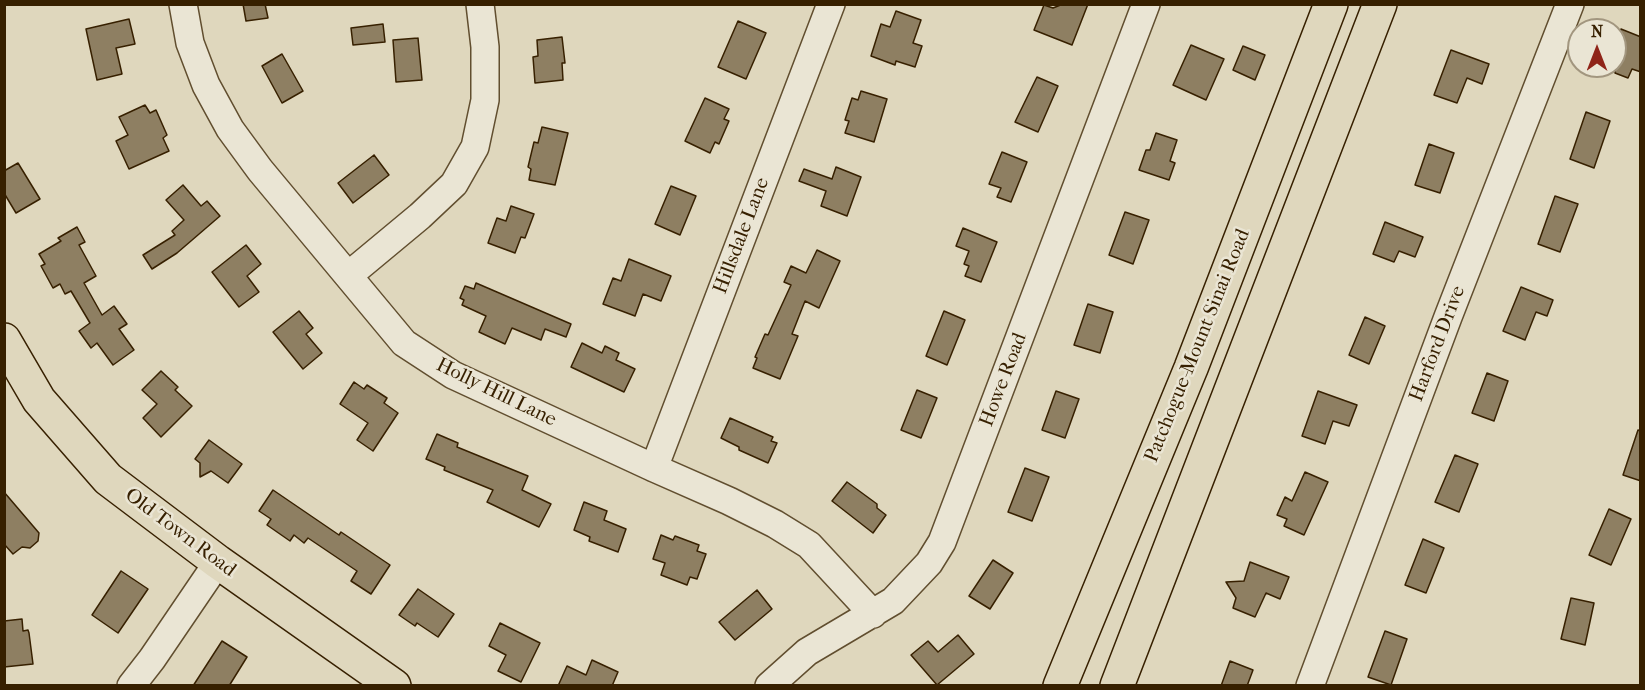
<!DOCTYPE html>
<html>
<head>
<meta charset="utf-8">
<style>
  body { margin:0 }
  #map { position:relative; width:1645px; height:690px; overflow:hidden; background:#dfd7bd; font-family:"IM FELL French Canon",serif }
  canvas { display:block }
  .frame { position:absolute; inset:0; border:6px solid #372000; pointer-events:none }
  .north { position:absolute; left:1567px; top:18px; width:60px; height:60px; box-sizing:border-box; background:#eae5d4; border:2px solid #a2967f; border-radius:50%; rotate:0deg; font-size:16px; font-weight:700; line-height:24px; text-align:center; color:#372000 }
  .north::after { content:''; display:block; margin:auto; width:21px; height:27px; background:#8f2418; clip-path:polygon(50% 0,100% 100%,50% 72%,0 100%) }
</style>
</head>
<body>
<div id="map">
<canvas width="1645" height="690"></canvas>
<div class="frame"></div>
<div class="north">N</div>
</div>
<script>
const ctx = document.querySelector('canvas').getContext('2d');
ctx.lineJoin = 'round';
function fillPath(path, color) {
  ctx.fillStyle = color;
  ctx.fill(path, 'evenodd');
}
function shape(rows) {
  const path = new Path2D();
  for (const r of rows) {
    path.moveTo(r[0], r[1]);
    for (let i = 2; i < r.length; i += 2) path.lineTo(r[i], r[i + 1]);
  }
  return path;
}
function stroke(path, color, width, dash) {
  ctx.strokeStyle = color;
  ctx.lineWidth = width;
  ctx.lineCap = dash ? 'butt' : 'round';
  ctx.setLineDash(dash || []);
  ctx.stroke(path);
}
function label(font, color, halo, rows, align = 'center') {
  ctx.font = font + ' "IM FELL French Canon",serif';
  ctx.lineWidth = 5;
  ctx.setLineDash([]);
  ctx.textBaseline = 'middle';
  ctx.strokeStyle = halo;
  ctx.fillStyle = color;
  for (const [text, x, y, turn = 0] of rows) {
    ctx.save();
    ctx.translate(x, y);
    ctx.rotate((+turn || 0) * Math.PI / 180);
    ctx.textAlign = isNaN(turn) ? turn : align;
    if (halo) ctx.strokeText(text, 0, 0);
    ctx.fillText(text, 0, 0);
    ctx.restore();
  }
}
const building = shape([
  [243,4,265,4,268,18,246,21,243,4],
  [1063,4,1088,4,1072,45,1034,30,1044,5,1053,8,1063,4],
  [896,11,921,20,913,43,922,46,915,67,896,61,895,65,871,56,881,24,890,27,896,11],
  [129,19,135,44,116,48,122,74,97,80,86,29,129,19],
  [738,21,766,33,746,79,718,67,738,21],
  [383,24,385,42,353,45,351,28,383,24],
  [1621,29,1641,37,1641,72,1632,69,1628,78,1615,73,1615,45,1621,29],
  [562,37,565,63,562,63,563,80,535,83,533,57,538,56,537,40,562,37],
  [418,38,422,80,396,82,393,40,418,38],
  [1191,45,1224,59,1206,100,1173,85,1191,45],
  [1243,46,1265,55,1255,80,1233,70,1243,46],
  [1451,50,1489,64,1482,84,1467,78,1457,103,1434,95,1451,50],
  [282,54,303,91,282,103,262,66,282,54],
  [1037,77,1058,86,1038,132,1015,122,1037,77],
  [861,91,887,99,874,142,845,133,849,121,845,120,852,98,858,100,861,91],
  [705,98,729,109,724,119,729,121,719,144,715,142,710,153,685,141,705,98],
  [145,105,150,113,156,110,167,135,163,138,169,151,129,169,116,141,128,135,119,117,145,105],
  [1586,112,1610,121,1594,168,1570,159,1586,112],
  [542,127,568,133,555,185,529,180,531,169,528,167,534,142,538,143,542,127],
  [1156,133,1177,140,1170,161,1175,163,1169,180,1139,170,1146,150,1150,150,1156,133],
  [1429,144,1454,153,1440,193,1415,185,1429,144],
  [1002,152,1027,162,1011,202,997,197,1001,188,989,184,1002,152],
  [374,155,389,175,353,203,338,183,374,155],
  [18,163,40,199,16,213,4,193,4,171,18,163],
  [836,167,861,177,847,216,821,206,826,191,799,181,804,169,832,179,836,167],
  [183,185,201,206,207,201,220,216,177,253,152,269,143,255,175,235,172,231,184,220,166,200,183,185],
  [671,186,696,196,680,235,655,224,671,186],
  [1555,196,1578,204,1560,252,1538,244,1555,196],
  [511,206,534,214,525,238,521,237,515,253,488,243,497,218,506,221,511,206],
  [1125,212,1149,220,1133,264,1109,255,1125,212],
  [1385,222,1423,237,1415,257,1399,251,1394,262,1373,254,1385,222],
  [77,227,85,242,79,245,96,276,84,283,102,315,114,306,127,324,119,329,134,350,113,365,97,343,91,348,79,331,90,323,71,291,65,294,60,284,53,288,41,266,45,264,39,254,61,241,58,238,77,227],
  [963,228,997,242,981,282,965,276,969,266,964,264,969,251,956,246,963,228],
  [246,245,261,264,247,276,259,292,239,307,212,272,246,245],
  [817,250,840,261,819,308,805,301,792,334,798,336,780,379,753,368,757,358,755,357,765,334,768,335,791,285,784,282,791,266,806,273,817,250],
  [629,259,671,276,661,301,643,294,635,316,603,304,613,278,621,281,629,259],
  [476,283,571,324,566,337,545,329,541,340,512,328,505,344,479,332,486,316,462,305,464,300,460,298,465,286,474,289,476,283],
  [1521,287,1553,300,1547,316,1536,312,1525,340,1503,331,1521,287],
  [1088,304,1113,312,1100,353,1074,345,1088,304],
  [299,311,313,328,306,334,322,353,303,369,273,332,299,311],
  [944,311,965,320,947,365,926,356,944,311],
  [1365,317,1385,326,1369,364,1349,355,1365,317],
  [582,343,602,353,605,346,619,353,616,360,635,369,624,392,571,367,582,343],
  [161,371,178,387,175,390,192,406,161,437,143,418,157,404,142,390,161,371],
  [1487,373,1508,381,1494,421,1472,413,1487,373],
  [354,382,364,389,367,385,387,398,384,403,398,413,373,451,357,440,368,423,340,404,354,382],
  [917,390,937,398,921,438,901,430,917,390],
  [1056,391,1079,399,1065,438,1042,430,1056,391],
  [1318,391,1357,405,1349,426,1333,421,1325,444,1302,436,1318,391],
  [730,418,773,437,771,441,777,443,768,463,739,450,739,447,721,438,730,418],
  [1638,430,1641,431,1641,481,1623,475,1638,430],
  [437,434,458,443,457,447,528,476,522,490,551,504,539,527,487,502,493,490,444,470,445,467,426,459,437,434],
  [209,440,242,464,228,483,211,471,200,477,200,463,195,459,209,440],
  [1455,455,1478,464,1459,512,1435,502,1455,455],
  [1025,468,1049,477,1032,521,1008,512,1025,468],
  [1305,472,1328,482,1304,535,1284,526,1287,519,1277,515,1285,497,1292,501,1305,472],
  [847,482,877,504,877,508,886,515,873,533,832,501,847,482],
  [273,490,339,535,341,532,390,565,371,594,351,581,357,571,308,538,304,543,294,535,290,541,267,525,271,519,259,511,273,490],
  [4,492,39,533,38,541,30,548,22,547,13,554,4,544,4,492],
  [584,502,607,511,604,520,626,529,618,552,589,541,590,537,574,530,584,502],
  [1609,509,1631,519,1611,565,1589,555,1609,509],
  [661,535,673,540,675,536,699,545,697,551,706,554,697,579,690,577,687,585,661,575,665,563,653,559,661,535],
  [1423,539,1444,548,1426,593,1405,585,1423,539],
  [993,560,1013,573,990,609,969,596,993,560],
  [1250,562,1289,577,1280,599,1266,593,1255,617,1233,608,1236,598,1226,582,1244,581,1250,562],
  [121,571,148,589,118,633,92,615,121,571],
  [418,589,454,614,438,637,417,623,415,626,399,615,418,589],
  [757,590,772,609,735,640,719,622,757,590],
  [1571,598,1594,603,1585,645,1561,639,1571,598],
  [22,619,23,631,28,630,29,633,33,664,4,667,4,621,22,619],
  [500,623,540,643,521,682,498,671,506,655,489,646,500,623],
  [1385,631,1407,639,1391,685,1368,677,1385,631],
  [958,635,974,654,937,685,911,655,928,641,938,652,958,635],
  [222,641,247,657,229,686,193,686,222,641],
  [592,660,618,672,612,686,558,686,567,666,586,675,592,660],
  [1230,661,1253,670,1247,686,1221,686,1230,661]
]);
fillPath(building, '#8e7f62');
stroke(building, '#372000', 1.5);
const minor = shape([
  [183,4,190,43,206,85,230,129,260,170,404,343,453,375,654,468,729,501,775,524,809,545,873,614],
  [349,275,420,216,454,184,475,147,485,100,485,47,480,4],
  [654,468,831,4],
  [131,686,152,659,218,562],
  [769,686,807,652,893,601,929,563,942,542,1146,4],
  [1310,686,1448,317,1570,4]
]);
const major = shape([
  [4,340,39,400,108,479,218,562,394,686]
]);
const highway = shape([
  [1060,686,1191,368,1331,4],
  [1117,686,1380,4]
]);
stroke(minor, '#614e2f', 30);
stroke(major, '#372000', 36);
stroke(highway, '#372000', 36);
stroke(minor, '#eae5d4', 27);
stroke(major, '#dfd7bd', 33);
stroke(highway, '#dfd7bd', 33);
label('20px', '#372000', '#eae5d4', [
  ["Hillsdale Lane",742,236,-69],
  ["Harford Drive",1438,344,-69],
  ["Patchogue-Mount Sinai Road",1198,346,-68],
  ["Howe Road",1004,380,-69],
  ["Holly Hill Lane",496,393,26],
  ["Old Town Road",180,533,37]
]);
</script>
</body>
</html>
